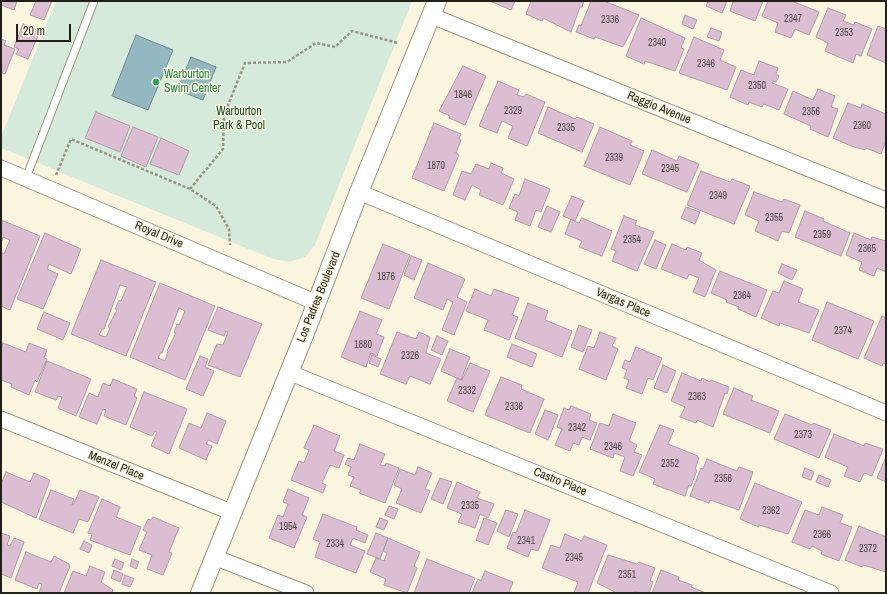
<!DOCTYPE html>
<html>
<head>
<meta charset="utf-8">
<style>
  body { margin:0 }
  #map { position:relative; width:887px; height:594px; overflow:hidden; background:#faf5df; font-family:"Archivo Narrow",sans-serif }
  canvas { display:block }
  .frame { position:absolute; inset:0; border:2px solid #211f17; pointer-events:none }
  .scale { position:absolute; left:16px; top:24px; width:55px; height:18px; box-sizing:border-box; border:2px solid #211f17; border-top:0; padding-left:5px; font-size:12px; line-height:14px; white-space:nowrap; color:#211f17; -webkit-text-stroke:3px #faf5df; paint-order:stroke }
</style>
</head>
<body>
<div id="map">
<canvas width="887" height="594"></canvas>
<div class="frame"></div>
<div class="scale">20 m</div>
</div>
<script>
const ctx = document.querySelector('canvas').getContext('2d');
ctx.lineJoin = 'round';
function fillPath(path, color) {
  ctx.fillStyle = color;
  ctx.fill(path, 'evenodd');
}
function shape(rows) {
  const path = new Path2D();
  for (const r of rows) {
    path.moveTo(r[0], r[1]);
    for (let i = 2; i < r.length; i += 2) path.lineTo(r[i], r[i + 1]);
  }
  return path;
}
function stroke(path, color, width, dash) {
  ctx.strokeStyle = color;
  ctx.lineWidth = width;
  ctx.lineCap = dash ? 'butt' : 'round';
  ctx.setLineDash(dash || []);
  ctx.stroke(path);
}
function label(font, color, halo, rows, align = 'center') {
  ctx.font = font + ' "Archivo Narrow",sans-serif';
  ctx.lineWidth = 3;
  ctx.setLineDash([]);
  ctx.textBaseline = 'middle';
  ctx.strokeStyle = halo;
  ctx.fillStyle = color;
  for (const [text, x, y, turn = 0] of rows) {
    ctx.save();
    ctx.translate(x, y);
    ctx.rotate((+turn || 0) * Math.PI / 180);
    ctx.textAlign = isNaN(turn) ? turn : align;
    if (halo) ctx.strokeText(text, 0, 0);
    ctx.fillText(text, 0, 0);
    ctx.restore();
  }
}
fillPath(shape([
  [56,1,412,1,315,245,305,257,289,262,273,259,1,148,1,137]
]), '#d6eadb');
const water = shape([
  [136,35,173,50,148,110,112,96,136,35],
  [191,57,216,67,203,100,177,90,191,57]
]);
fillPath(water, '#94b8c2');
stroke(water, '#728a8f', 1);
const building = shape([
  [1,1,17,1,14,10,1,5,1,1],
  [36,1,52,1,44,20,30,15,36,1],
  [490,1,515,1,511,10,490,1],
  [531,1,584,1,582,7,580,7,571,32,543,18,542,21,526,14,531,1],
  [591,1,604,1,639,15,623,47,595,37,594,39,576,32,579,25,581,26,591,1],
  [708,1,727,1,722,13,706,6,708,1],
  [731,1,763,1,755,21,730,11,733,2,731,1],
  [768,1,792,1,819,12,809,35,795,29,791,38,775,32,778,23,762,16,768,1],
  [828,8,846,15,843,21,854,25,855,22,872,29,861,56,856,54,853,63,825,51,828,43,816,37,828,8],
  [685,15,697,20,693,29,682,24,685,15],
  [641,18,685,38,681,48,684,49,675,71,645,61,644,64,626,56,641,18],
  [23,24,40,31,28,59,16,54,19,49,14,47,23,24],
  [878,26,886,29,886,63,867,55,878,26],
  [711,28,722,32,719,41,707,37,711,28],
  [694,37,724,50,720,60,736,67,727,90,679,73,694,37],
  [1,39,6,41,4,45,15,49,5,74,1,72,1,39],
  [759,61,778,68,776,74,779,76,776,82,773,81,772,83,788,89,779,110,764,104,762,107,749,102,748,105,730,97,741,70,754,75,759,61],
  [463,66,486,76,465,125,449,118,450,116,439,111,463,66],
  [498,81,519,90,517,95,524,97,526,94,545,102,527,146,508,138,513,126,502,121,497,133,479,126,498,81],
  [818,89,835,96,831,107,838,109,828,137,810,129,811,126,784,114,793,91,813,100,818,89],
  [848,103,861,108,862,104,886,114,886,141,881,154,866,148,865,150,851,146,833,138,848,103],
  [548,107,575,119,577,117,594,124,582,152,538,133,548,107],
  [96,112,130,126,120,152,85,138,96,112],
  [434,123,461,134,459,139,461,140,456,153,459,155,444,191,412,178,434,123],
  [133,127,158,137,146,167,121,156,133,127],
  [600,127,632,141,630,145,644,151,630,185,584,166,600,127],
  [161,138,189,151,179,175,150,164,161,138],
  [652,150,677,161,679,156,699,164,687,192,642,174,652,150],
  [491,163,503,168,501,173,514,179,503,205,479,195,481,190,472,185,465,200,453,195,462,171,471,174,476,164,489,169,491,163],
  [701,171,730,182,732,179,750,186,734,224,687,205,701,171],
  [525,179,550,189,541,212,536,210,530,226,515,220,518,212,509,208,515,194,519,196,525,179],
  [754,192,782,202,784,199,800,205,789,233,782,231,778,241,755,231,759,221,745,215,754,192],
  [572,196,584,201,575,221,563,216,572,196],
  [547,206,560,212,551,232,538,227,547,206],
  [686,207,700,212,695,224,681,218,686,207],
  [805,211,824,219,823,221,850,233,841,256,795,237,805,211],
  [624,216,637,221,635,225,654,232,637,271,612,261,616,251,611,249,624,216],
  [582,218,612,231,602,256,579,247,582,241,565,234,571,219,579,223,582,218],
  [1,220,40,236,10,310,1,306,1,256,2,253,4,254,10,240,3,237,1,243,1,220],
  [45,233,81,249,71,274,49,264,47,269,58,274,43,309,17,299,45,233],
  [854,233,871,240,872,237,886,241,886,272,877,268,874,276,859,270,862,262,846,255,854,233],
  [655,240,666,245,656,269,644,264,655,240],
  [383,244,410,255,389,309,361,298,383,244],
  [672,244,686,250,687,247,702,253,699,260,716,270,705,297,693,292,699,278,689,274,687,279,661,269,672,244],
  [411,256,422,260,414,280,404,275,411,256],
  [101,260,156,282,126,356,71,334,101,260],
  [120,285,127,287,121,301,119,300,115,309,117,310,108,327,110,328,106,337,99,335,102,329,104,329,120,285],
  [428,263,465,279,457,297,467,302,454,335,442,330,453,302,447,299,443,310,414,298,428,263],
  [782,264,797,270,792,280,778,273,782,264],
  [720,271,767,290,756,317,738,309,739,307,726,302,727,300,711,293,720,271],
  [784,281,803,289,798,302,819,310,809,333,780,323,779,326,761,318,773,291,779,293,784,281],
  [160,283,215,306,185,380,130,357,160,283],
  [179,308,185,311,179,325,177,324,174,333,176,333,167,351,168,351,165,361,158,358,161,352,162,353,179,308],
  [475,289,491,296,494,289,519,298,512,315,518,317,509,340,484,330,488,320,466,311,475,289],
  [827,302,874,321,858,359,812,340,827,302],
  [528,303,548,311,545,320,572,331,562,357,515,338,528,303],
  [218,307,262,324,240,377,208,365,217,344,223,345,228,332,226,331,224,336,208,330,218,307],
  [360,311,382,320,376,334,384,337,377,356,371,353,366,367,341,357,360,311],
  [44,312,70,323,63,340,37,329,44,312],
  [882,316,886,318,886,364,883,363,882,366,864,358,882,316],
  [579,325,592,330,583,352,571,347,579,325],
  [397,332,416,339,419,332,430,337,426,353,441,359,430,384,410,376,406,384,380,374,397,332],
  [600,332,616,338,612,346,618,349,606,380,579,369,588,346,594,348,600,332],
  [437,336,448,341,442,355,431,350,437,336],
  [3,343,26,352,29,343,47,350,44,358,47,359,37,382,35,380,29,395,11,387,12,384,1,380,1,348,3,343],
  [512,344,537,354,532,367,507,357,512,344],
  [636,347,662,358,653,380,648,378,642,394,626,388,629,380,624,378,627,370,622,368,625,360,630,362,636,347],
  [450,349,470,357,461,380,441,371,450,349],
  [372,355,381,359,378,367,369,363,372,355],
  [200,356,208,359,205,367,214,371,203,396,186,389,200,356],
  [47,361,91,379,76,416,58,408,62,397,58,396,56,400,35,392,47,361],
  [470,363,490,371,473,412,447,401,457,378,462,380,470,363],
  [663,365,676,371,667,393,654,388,663,365],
  [682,373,701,381,702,378,710,382,711,380,729,387,727,394,725,393,713,427,697,420,696,423,680,417,685,407,671,401,682,373],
  [501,377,522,385,521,389,544,399,530,433,485,415,501,377],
  [113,379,137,389,134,396,137,398,126,425,104,416,106,410,103,409,97,424,79,417,89,393,98,397,103,383,110,386,113,379],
  [734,388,753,396,751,400,779,411,770,433,723,414,734,388],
  [144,392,187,409,169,454,151,446,157,432,155,431,152,436,130,427,144,392],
  [571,406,591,414,589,420,597,423,590,440,582,437,579,445,573,443,570,451,555,445,562,429,557,427,564,408,569,410,571,406],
  [545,410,558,415,548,440,535,434,545,410],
  [207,413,226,421,217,444,208,440,206,444,212,446,206,460,179,448,189,423,201,428,207,413],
  [613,414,636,423,629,441,637,445,634,452,642,455,633,476,620,471,625,457,614,453,613,458,590,449,600,423,609,426,613,414],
  [785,414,812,425,813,423,831,430,819,458,774,439,785,414],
  [314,425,340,436,334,451,344,455,339,468,330,465,322,483,326,485,323,493,291,480,299,461,304,463,309,450,304,448,314,425],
  [660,425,674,430,668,444,698,456,697,457,699,458,695,469,697,470,691,486,689,485,685,496,653,484,655,479,639,472,660,425],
  [834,434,864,446,865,443,883,449,872,476,864,473,860,482,844,476,848,467,825,457,834,434],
  [360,444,385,454,380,465,385,466,386,463,399,468,385,503,359,493,361,490,350,486,354,477,348,475,351,467,345,464,348,458,354,460,360,444],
  [886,457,886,482,877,478,886,457],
  [707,459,737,471,739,467,753,472,739,510,710,500,709,503,690,496,701,468,703,469,707,459],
  [418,467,432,473,425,489,430,491,421,513,396,503,402,489,394,485,400,469,415,475,418,467],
  [805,468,814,472,811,480,802,477,805,468],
  [6,472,30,482,34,473,50,480,36,518,1,502,1,484,6,472],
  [819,475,831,480,828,487,816,482,819,475],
  [440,478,452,482,443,504,431,499,440,478],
  [457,482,480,492,477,498,494,504,488,518,480,514,475,528,458,522,462,514,447,508,457,482],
  [755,483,802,502,788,534,759,525,759,527,740,519,755,483],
  [288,489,309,498,302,515,307,517,294,548,269,538,278,515,283,517,288,504,283,502,288,489],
  [51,490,74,499,72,505,73,505,80,490,99,497,88,522,79,519,73,533,39,519,51,490],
  [102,499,120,507,116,517,141,527,130,555,90,540,92,534,88,533,102,499],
  [389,506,398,509,394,519,385,515,389,506],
  [822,507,843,515,840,523,852,527,839,561,821,554,822,551,812,546,810,549,792,542,805,510,819,515,822,507],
  [506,510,518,514,509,537,497,531,506,510],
  [525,510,550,520,538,551,531,549,528,557,507,548,513,532,516,533,525,510],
  [323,514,357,527,356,530,368,535,365,543,353,538,350,545,365,551,356,573,315,557,320,542,313,539,323,514],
  [153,517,179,528,169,552,172,553,163,575,147,569,152,555,139,550,147,532,143,530,148,519,151,520,153,517],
  [380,518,388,521,384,530,376,527,380,518],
  [484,518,497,523,488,545,476,540,484,518],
  [859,526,886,537,886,572,863,565,862,567,845,560,859,526],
  [1,533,10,536,7,545,10,546,14,538,24,542,11,578,1,574,1,533],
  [376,533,388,538,380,559,367,554,376,533],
  [565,534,582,541,584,536,607,545,588,593,574,593,578,582,542,568,551,545,560,548,565,534],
  [388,538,420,552,414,566,417,568,407,593,384,585,386,579,370,572,376,558,384,561,387,553,383,551,388,538],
  [84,541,92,545,89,553,80,549,84,541],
  [26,552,51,562,54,556,69,564,70,566,59,593,39,593,42,584,39,583,37,589,15,580,26,552],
  [608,555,637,564,639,562,655,568,650,581,653,582,649,593,634,592,633,593,617,593,597,583,608,555],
  [115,559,124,563,121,570,112,566,115,559],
  [132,559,139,562,136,569,130,566,132,559],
  [427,559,475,578,469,593,414,593,427,559],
  [90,566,105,572,101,582,113,590,112,593,64,593,73,571,86,576,90,566],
  [114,570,123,574,120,582,111,578,114,570],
  [661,570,679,577,678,580,692,585,691,587,706,593,652,593,661,570],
  [485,571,513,582,509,592,512,593,472,593,478,579,481,581,485,571],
  [125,575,134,579,130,587,122,584,125,575]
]);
fillPath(building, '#dbbed1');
stroke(building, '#af9ba9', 1);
const service = shape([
  [26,178,94,1]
]);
const minor = shape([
  [432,16,886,200],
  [1,168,317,303],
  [359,192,886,413],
  [288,372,831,593],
  [1,419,231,512],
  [214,557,306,593]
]);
const tertiary = shape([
  [200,593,305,333,359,192,437,1]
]);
stroke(service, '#98947f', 9);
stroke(minor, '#98947f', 17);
stroke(tertiary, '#98947f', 20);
stroke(shape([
  [56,175,71,139,190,189,216,206,229,229,230,245],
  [190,189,223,149,224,115,245,63,287,62,316,43,335,47,352,31,398,43]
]), '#979383', 2.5, [3, 2]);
stroke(service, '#fff', 7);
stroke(minor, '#fff', 15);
stroke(tertiary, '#fff', 18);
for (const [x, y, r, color] of [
  [156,82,4,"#2e9e5b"]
]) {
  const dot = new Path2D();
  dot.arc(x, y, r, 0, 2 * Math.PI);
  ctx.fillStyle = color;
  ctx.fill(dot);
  stroke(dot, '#faf5df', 1.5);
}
label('10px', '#504746', null, [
  ["2347",793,19],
  ["2336",610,20],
  ["2353",844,33],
  ["2340",657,43],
  ["2346",706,64],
  ["2350",757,86],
  ["1846",463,95],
  ["2329",513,111],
  ["2356",811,112],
  ["2360",862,126],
  ["2335",566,128],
  ["2339",614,158],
  ["1870",436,166],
  ["2345",670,169],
  ["2349",718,196],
  ["2355",774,218],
  ["2359",822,235],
  ["2354",632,240],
  ["2365",867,249],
  ["1876",386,277],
  ["2364",742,296],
  ["2374",843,331],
  ["1880",363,345],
  ["2326",410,356],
  ["2332",467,391],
  ["2363",697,397],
  ["2336",514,407],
  ["2342",577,428],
  ["2373",803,435],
  ["2346",613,447],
  ["2352",670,464],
  ["2356",723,479],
  ["2335",470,506],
  ["2362",771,511],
  ["1954",288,527],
  ["2366",822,535],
  ["2341",526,541],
  ["2334",335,544],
  ["2372",868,549],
  ["2345",574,558],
  ["2351",627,575]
]);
label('12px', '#27864d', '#faf5df', [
  ["Warburton",164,75],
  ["Swim Center",164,89]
], 'left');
label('12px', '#211f17', '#faf5df', [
  ["Raggio Avenue",659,108,22],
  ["Royal Drive",159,235,23],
  ["Los Padres Boulevard",319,297,-68],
  ["Vargas Place",623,303,23],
  ["Menzel Place",116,466,22],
  ["Castro Place",560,482,22]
]);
label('12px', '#1d4a2d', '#faf5df', [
  ["Warburton",239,112],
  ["Park & Pool",239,126]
]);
</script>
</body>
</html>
